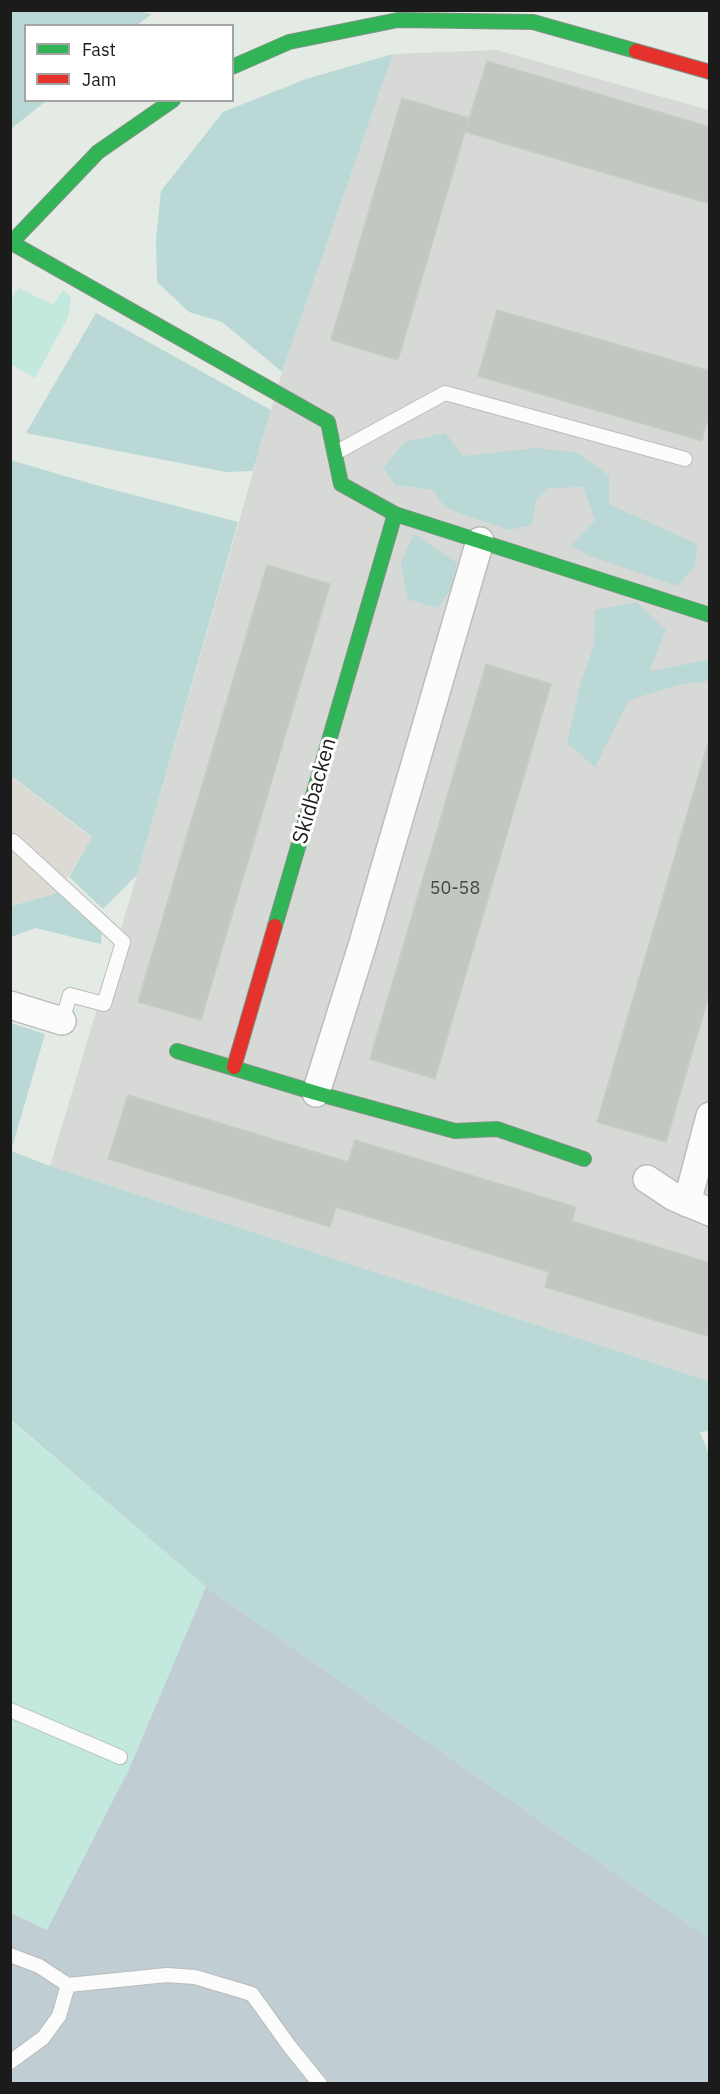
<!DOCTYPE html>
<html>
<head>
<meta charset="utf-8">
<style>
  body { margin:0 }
  #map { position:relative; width:720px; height:2094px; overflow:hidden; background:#e4eae4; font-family:"IBM Plex Sans",sans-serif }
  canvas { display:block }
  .frame { position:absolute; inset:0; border:12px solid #1b1b1b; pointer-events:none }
  .legend { position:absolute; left:24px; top:24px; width:210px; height:78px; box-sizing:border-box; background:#fff; border:2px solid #a4a4a4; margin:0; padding:8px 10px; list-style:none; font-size:18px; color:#1b1b1b }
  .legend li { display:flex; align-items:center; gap:12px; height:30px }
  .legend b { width:30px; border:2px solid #a4a4a4 }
</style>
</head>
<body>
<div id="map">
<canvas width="720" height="2094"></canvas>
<div class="frame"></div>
<ul class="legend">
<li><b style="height:8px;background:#30b455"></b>Fast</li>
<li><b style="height:8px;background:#e5322d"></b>Jam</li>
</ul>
</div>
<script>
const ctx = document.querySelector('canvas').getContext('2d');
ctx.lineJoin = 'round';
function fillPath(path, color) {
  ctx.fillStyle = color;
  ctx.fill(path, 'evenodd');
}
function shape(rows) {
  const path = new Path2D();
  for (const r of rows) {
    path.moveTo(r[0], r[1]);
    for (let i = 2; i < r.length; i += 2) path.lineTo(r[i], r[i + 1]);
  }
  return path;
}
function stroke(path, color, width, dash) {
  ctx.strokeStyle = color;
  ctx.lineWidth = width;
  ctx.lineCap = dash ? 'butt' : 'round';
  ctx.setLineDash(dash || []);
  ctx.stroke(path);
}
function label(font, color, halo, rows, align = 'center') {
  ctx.font = font + ' "IBM Plex Sans",sans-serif';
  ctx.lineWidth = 6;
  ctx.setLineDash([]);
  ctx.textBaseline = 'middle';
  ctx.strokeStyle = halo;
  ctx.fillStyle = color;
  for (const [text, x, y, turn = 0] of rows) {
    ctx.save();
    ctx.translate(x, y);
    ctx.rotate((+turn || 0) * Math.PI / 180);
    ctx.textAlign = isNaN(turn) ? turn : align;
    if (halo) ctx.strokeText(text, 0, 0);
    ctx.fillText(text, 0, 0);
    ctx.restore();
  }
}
fillPath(shape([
  [496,50,709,110,709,1381,50,1166,137,875,282,372,393,54]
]), '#d6d9d5');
fillPath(shape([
  [10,776,92,838,58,893,11,906]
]), '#dddad3');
fillPath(shape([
  [19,288,53,305,63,290,71,297,68,317,35,378,11,364,10,302],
  [10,1420,206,1587,129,1769,47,1931,11,1913]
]), '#c3e8de');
fillPath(shape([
  [128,10,152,14,137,25,26,26,26,100,46,101,11,129,11,11],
  [393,54,282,372,222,322,189,312,157,282,156,239,161,191,223,112,306,79],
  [96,313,271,410,253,471,226,472,26,433],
  [445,433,463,456,536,448,578,453,609,476,609,504,697,544,695,566,677,586,587,555,571,546,595,520,583,487,548,488,536,500,532,525,510,530,464,515,444,506,433,490,396,485,383,468,405,442],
  [10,460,103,487,238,522,137,875,103,909,69,877,92,837,11,776],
  [414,534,457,563,450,590,438,608,407,599,401,562],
  [636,602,666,630,649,671,709,660,709,681,679,685,629,700,595,767,567,743,580,685,594,645,595,610],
  [58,893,102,932,101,944,35,928,11,937,11,906],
  [11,1023,45,1034,11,1151,50,1166,709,1381,709,1431,700,1432,710,1457,709,1939,206,1587,11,1420]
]), '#bad9d6');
fillPath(shape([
  [206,1587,709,1939,709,2083,11,2083,10,1913,47,1930,129,1769]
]), '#c0cdd3');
const building = shape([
  [487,61,710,127,710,204,465,132,487,61],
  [402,98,469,118,398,360,331,340,402,98],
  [497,310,710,371,710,425,706,424,702,441,478,376,497,310],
  [267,565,330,584,201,1020,138,1002,267,565],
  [486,664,551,684,435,1079,370,1059,486,664],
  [710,736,710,992,666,1142,597,1122,710,736],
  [128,1095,348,1162,355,1140,576,1207,572,1221,710,1263,710,1337,545,1287,549,1272,336,1207,330,1227,108,1159,128,1095]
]);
fillPath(building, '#c2c7c1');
stroke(building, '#c7cdc5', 1.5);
const lane = shape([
  [335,453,445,393,685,459],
  [13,841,123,942,104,1004,70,995,62,1021],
  [10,1710,120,1757],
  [10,1955,39,1966,68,1985,59,2016,43,2038,10,2062],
  [68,1985,167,1975,195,1977,252,1994,290,2047,320,2084]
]);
const street = shape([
  [10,1005,62,1021],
  [316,1093,362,946,480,541],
  [647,1179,674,1197,710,1212],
  [687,1203,710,1116]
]);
const fast = shape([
  [232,67,289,42,398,20,533,22,636,51],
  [12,243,328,422,341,484,395,514,710,615],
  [10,244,98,152,173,100],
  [275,926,395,514],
  [177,1051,316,1093,455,1131,497,1129,584,1159]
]);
const jam = shape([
  [636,51,710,72],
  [234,1067,275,926]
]);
stroke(lane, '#babdba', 16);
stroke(street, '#babdba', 30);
stroke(fast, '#7d9384', 16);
stroke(jam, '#7d9384', 16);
stroke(lane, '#fbfcfb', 14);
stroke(street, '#fbfcfb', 27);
stroke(fast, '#30b455', 14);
stroke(jam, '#e5322d', 14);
label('18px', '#454644', null, [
  ["50-58",455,889]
]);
label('21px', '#1b1b1b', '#fff', [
  ["Skidbacken",315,791,-74]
]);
</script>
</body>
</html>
